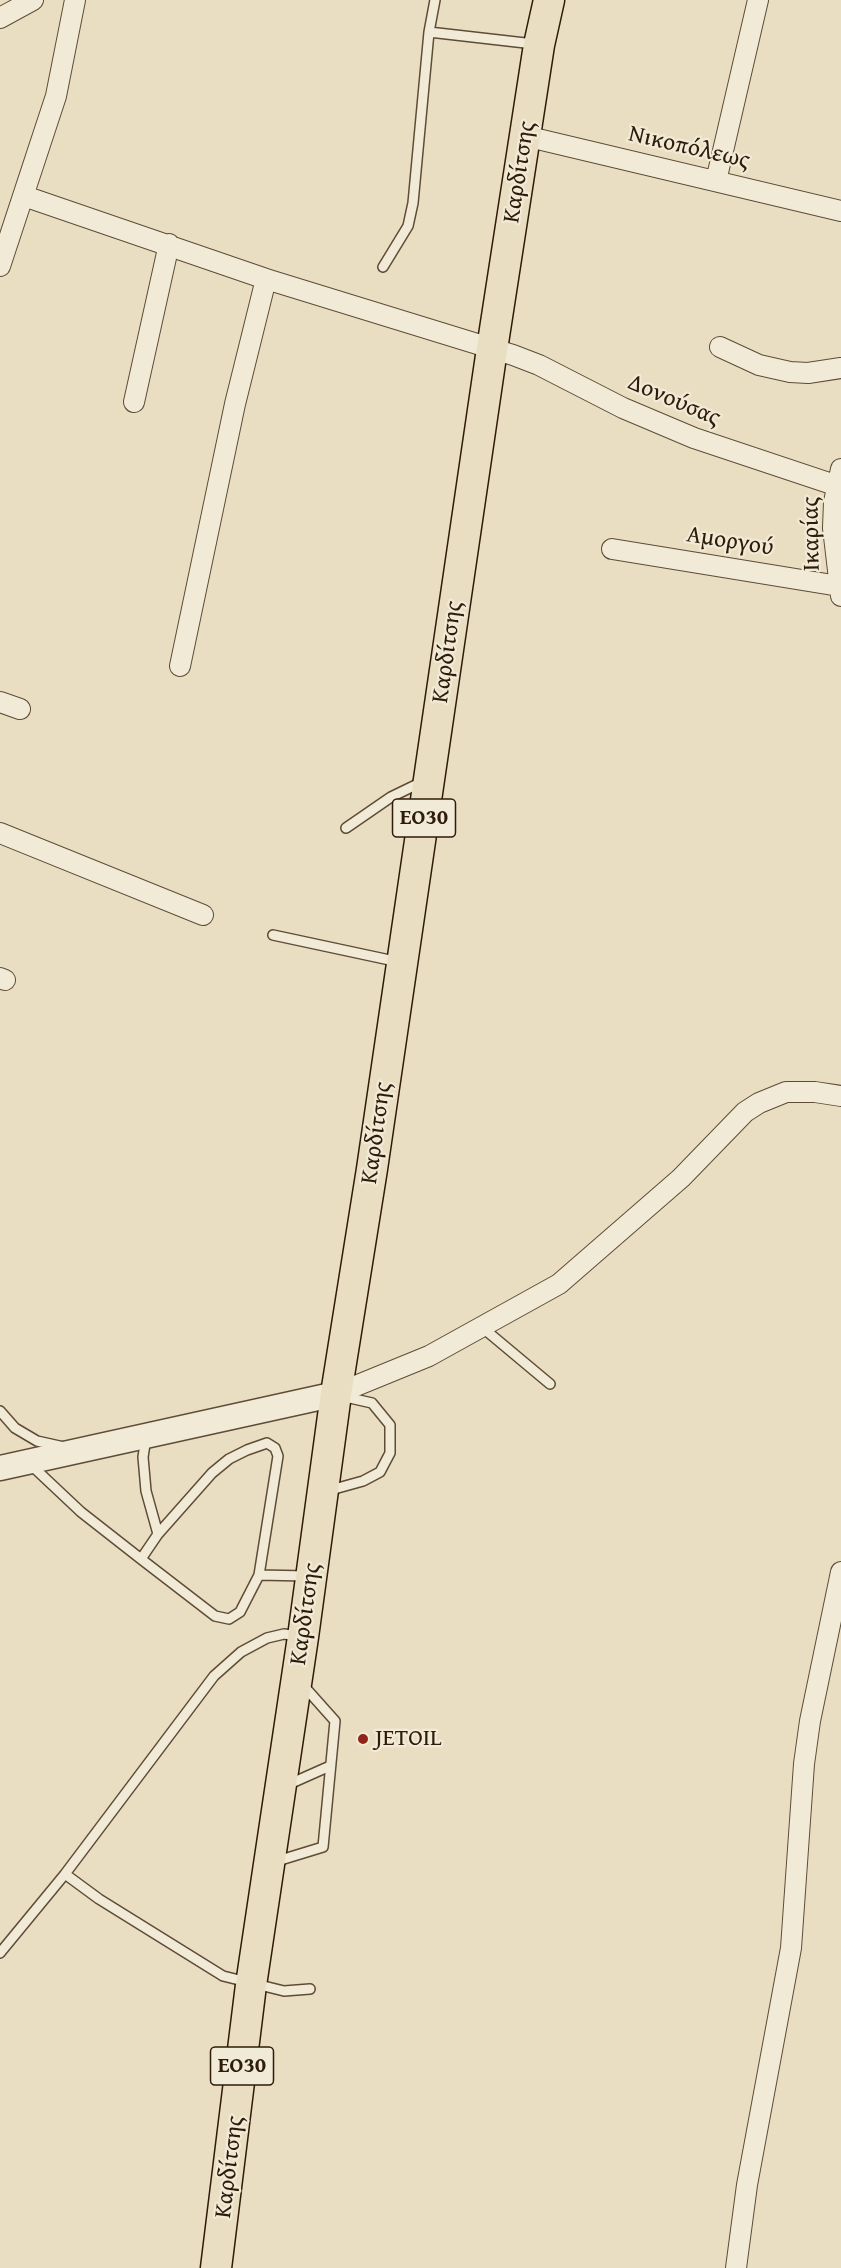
<!DOCTYPE html>
<html>
<head>
<meta charset="utf-8">
<style>
  body { margin:0 }
  canvas { display:block; background:#eadec2 }
</style>
</head>
<body>
<canvas width="841" height="2268"></canvas>
<script>
const ctx = document.querySelector('canvas').getContext('2d');
ctx.lineJoin = 'round';
function shape(rows) {
  const path = new Path2D();
  for (const r of rows) {
    path.moveTo(r[0], r[1]);
    for (let i = 2; i < r.length; i += 2) path.lineTo(r[i], r[i + 1]);
  }
  return path;
}
function stroke(path, color, width, dash) {
  ctx.strokeStyle = color;
  ctx.lineWidth = width;
  ctx.lineCap = dash ? 'butt' : 'round';
  ctx.setLineDash(dash || []);
  ctx.stroke(path);
}
function label(font, color, halo, rows, align = 'center') {
  ctx.font = font + ' "Gentium Book Plus",serif';
  ctx.lineWidth = 4.5;
  ctx.setLineDash([]);
  ctx.textBaseline = 'middle';
  ctx.strokeStyle = halo;
  ctx.fillStyle = color;
  for (const [text, x, y, turn = 0] of rows) {
    ctx.save();
    ctx.translate(x, y);
    ctx.rotate((+turn || 0) * Math.PI / 180);
    ctx.textAlign = isNaN(turn) ? turn : align;
    if (halo) ctx.strokeText(text, 0, 0);
    ctx.fillText(text, 0, 0);
    ctx.restore();
  }
}
const service = shape([
  [429,32,534,44],
  [383,267,408,226,413,203,429,32,435,0],
  [346,828,391,797,422,782],
  [273,935,399,962],
  [483,1328,550,1384],
  [0,1411,15,1428,37,1441,64,1447],
  [146,1438,143,1457,146,1491,158,1534],
  [30,1464,81,1512,141,1559,215,1616,229,1619,240,1612,259,1575,278,1456,275,1448,267,1443,247,1450,229,1459,212,1473,158,1534,141,1559],
  [327,1491,363,1481,380,1472,390,1453,390,1425,372,1403,341,1396],
  [259,1575,307,1576],
  [285,1786,330,1766],
  [274,1862,323,1847,335,1721,302,1684],
  [65,1874,99,1899,223,1976,284,1991,310,1989],
  [0,1953,65,1874,214,1676,241,1652,267,1638,284,1634,298,1636]
]);
const minor = shape([
  [0,18,33,0],
  [525,136,841,211],
  [716,181,758,0],
  [24,196,266,279,513,355,539,365,623,408,694,438,841,487],
  [0,266,56,96,75,0],
  [720,347,759,365,790,372,808,373,841,368],
  [134,402,169,244],
  [612,549,839,586],
  [841,596,833,528,834,502,841,469],
  [180,666,235,404,266,279],
  [0,702,20,709],
  [0,833,203,915],
  [0,978,5,980],
  [336,1394,429,1356,559,1284,681,1178,745,1112,759,1103,786,1092,815,1092,841,1096],
  [736,2268,747,2185,791,1948,804,1764,810,1721,841,1572]
]);
const tertiary = shape([
  [0,1468,336,1394]
]);
const primary = shape([
  [216,2268,251,1985,303,1637,336,1394,372,1169,492,349,539,45,549,0]
]);
stroke(service, '#5e4c37', 12);
stroke(minor, '#5e4c37', 22);
stroke(tertiary, '#5e4c37', 27);
stroke(primary, '#2f1b09', 33);
stroke(service, '#f1ead7', 9);
stroke(minor, '#f1ead7', 20);
stroke(tertiary, '#f1ead7', 24);
stroke(primary, '#eadec2', 30);
for (const [x, y, r, color] of [
  [363,1739,6,"#8f2418"]
]) {
  const dot = new Path2D();
  dot.arc(x, y, r, 0, 2 * Math.PI);
  ctx.fillStyle = color;
  ctx.fill(dot);
  stroke(dot, '#f1ead7', 2);
}
for (const [x, y, w] of [
  [424,818,63],
  [242,2066,63]
]) {
  const box = new Path2D();
  box.roundRect(x - w / 2, y - 19, w, 38, 4.5);
  ctx.fillStyle = '#f1ead7';
  ctx.fill(box);
  stroke(box, '#2f1b09', 1.5);
}
label('bold 22px', '#2f1b09', null, [
  ["ΕΟ30",424,818],
  ["ΕΟ30",242,2066]
]);
label('24px', '#2f1b09', '#f1ead7', [
  ["Νικοπόλεως",689,148,13],
  ["Καρδίτσης",520,172,-81],
  ["Δονούσας",674,401,23],
  ["Ικαρίας",812,534,-91],
  ["Αμοργού",730,542,9],
  ["Καρδίτσης",448,652,-82],
  ["Καρδίτσης",377,1133,-82],
  ["Καρδίτσης",306,1614,-82],
  ["Καρδίτσης",230,2167,-83]
]);
label('24px', '#2f1b09', '#f1ead7', [
  ["JETOIL",375,1739]
], 'left');
</script>
</body>
</html>
